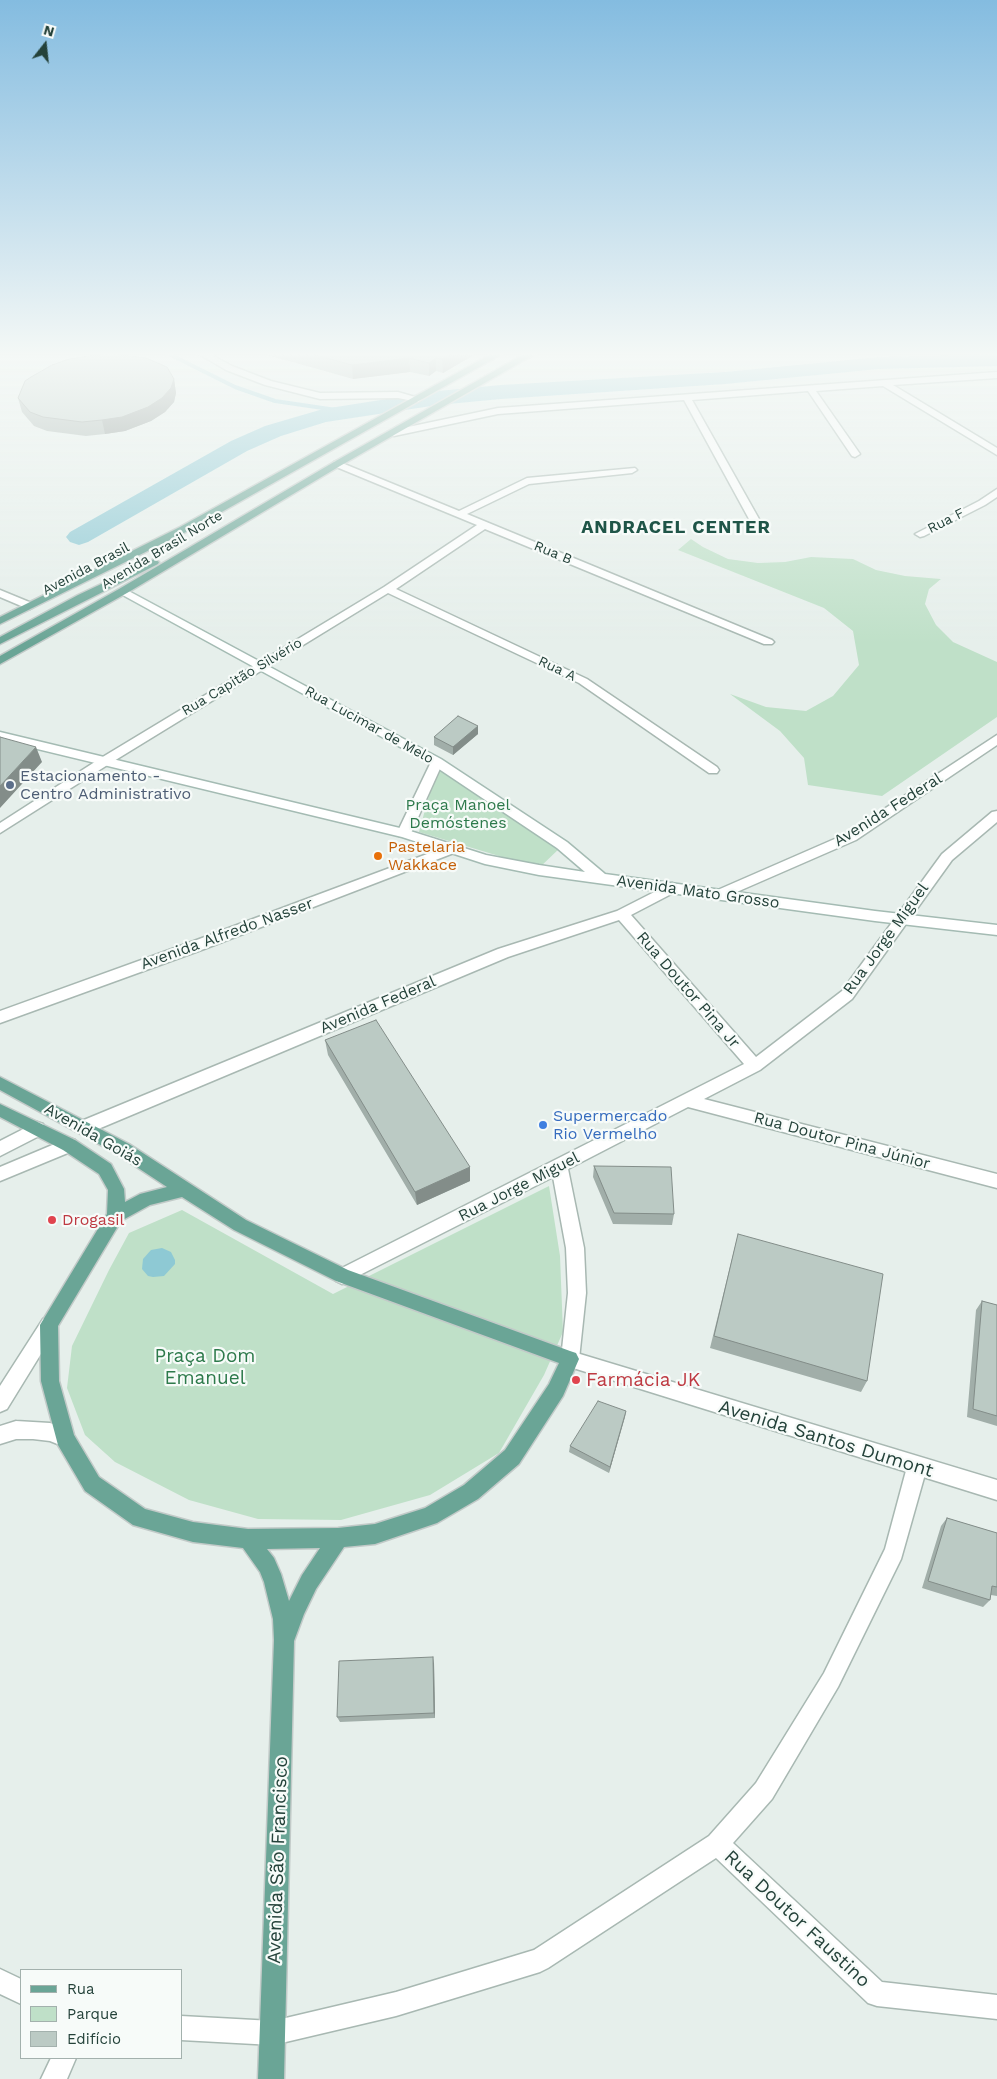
<!DOCTYPE html>
<html>
<head>
<meta charset="utf-8">
<style>
  body { margin:0 }
  #map { position:relative; width:997px; height:2079px; overflow:hidden; background:#e6efeb; font-family:"Work Sans",sans-serif }
  canvas { display:block }
  .legend { position:absolute; left:20px; top:1969px; width:162px; height:90px; box-sizing:border-box; background:#f7fbf9; border:1px solid #a3b1ad; margin:0; padding:6px 9px; list-style:none; font-size:15px; color:#24423a }
  .legend li { display:flex; align-items:center; gap:10px; height:25px }
  .legend b { width:25px; border:1px solid #a3b1ad }
  .north { position:absolute; left:20px; top:20px; width:50px; height:50px; -webkit-text-stroke:4px #f7fbf9; paint-order:stroke; rotate:16deg; font-size:14px; font-weight:700; line-height:20px; text-align:center; color:#24423a }
  .north::after { content:''; display:block; margin:auto; width:18px; height:22px; background:#24423a; clip-path:polygon(50% 0,100% 100%,50% 72%,0 100%) }
</style>
</head>
<body>
<div id="map">
<canvas width="997" height="2079"></canvas>
<ul class="legend">
<li><b style="height:6px;background:#6aa596"></b>Rua</li>
<li><b style="height:14px;background:#bfe0c8"></b>Parque</li>
<li><b style="height:14px;background:#bbcac4"></b>Edifício</li>
</ul>
<div class="north">N</div>
</div>
<script>
const ctx = document.querySelector('canvas').getContext('2d');
ctx.lineJoin = 'round';
function fillPath(path, color) {
  ctx.fillStyle = color;
  ctx.fill(path, 'evenodd');
}
function shape(rows) {
  const path = new Path2D();
  for (const r of rows) {
    path.moveTo(r[0], r[1]);
    for (let i = 2; i < r.length; i += 2) path.lineTo(r[i], r[i + 1]);
  }
  return path;
}
function stroke(path, color, width, dash) {
  ctx.strokeStyle = color;
  ctx.lineWidth = width;
  ctx.lineCap = dash ? 'butt' : 'round';
  ctx.setLineDash(dash || []);
  ctx.stroke(path);
}
function label(font, color, halo, rows, align = 'center') {
  ctx.font = font + ' "Work Sans",sans-serif';
  ctx.lineWidth = 4.5;
  ctx.setLineDash([]);
  ctx.textBaseline = 'middle';
  ctx.strokeStyle = halo;
  ctx.fillStyle = color;
  for (const [text, x, y, turn = 0] of rows) {
    ctx.save();
    ctx.translate(x, y);
    ctx.rotate((+turn || 0) * Math.PI / 180);
    ctx.textAlign = isNaN(turn) ? turn : align;
    if (halo) ctx.strokeText(text, 0, 0);
    ctx.fillText(text, 0, 0);
    ctx.restore();
  }
}
fillPath(shape([
  [691,539,703,547,728,559,758,563,785,562,811,557,853,559,876,570,905,576,941,579,929,589,925,604,936,625,953,642,997,662,997,717,882,796,808,785,804,758,780,731,730,694,766,707,806,711,833,696,859,665,853,631,824,608,678,550],
  [437,766,561,847,539,868,419,832],
  [549,1186,560,1256,563,1332,544,1375,499,1453,430,1495,341,1520,258,1519,189,1500,115,1462,85,1435,67,1388,72,1346,109,1270,129,1233,182,1210,333,1294]
]), '#bfe0c8');
fillPath(shape([
  [162,1248,171,1252,175,1260,175,1264,164,1276,153,1277,148,1276,142,1269,143,1259,151,1250]
]), '#8ec9d4');
stroke(shape([
  [167,353,235,387,275,401,350,412]
]), '#8ec9d4', 4);
fillPath(shape([
  [997,354,997,366,879,369,725,384,501,399,438,405,326,422,281,436,247,451,88,542,79,545,70,542,66,537,70,532,231,441,265,426,323,409,438,391,501,385,725,372,879,357,997,354]
]), '#8ec9d4');
const minor = shape([
  [197,353,208,353,232,366,271,381,320,393,398,392,422,399,418,402,398,398,320,399,265,385,226,370,197,353],
  [997,372,997,378,893,385,997,448,997,455,883,386,816,391,860,454,855,457,852,456,808,391,692,400,759,519,754,522,749,519,684,400,498,414,394,436,389,433,394,430,498,408,997,372],
  [337,461,459,511,527,478,635,468,637,470,632,473,529,484,467,514,772,640,774,642,772,644,764,644,485,529,396,589,587,679,717,767,719,770,717,773,709,773,579,683,388,593,109,764,0,833,0,823,101,758,384,587,477,525,334,466,334,462,337,461],
  [997,489,997,497,985,505,924,536,920,537,915,534,979,501,997,489],
  [0,590,34,604,35,606,30,609,26,608,0,597,0,590],
  [997,735,997,745,856,840,723,898,713,898,711,895,713,892,846,834,997,735],
  [437,758,443,762,411,833,409,836,399,836,397,833,431,762,437,758],
  [997,811,997,822,952,860,852,999,760,1070,704,1099,997,1174,997,1188,688,1107,568,1169,584,1248,586,1293,579,1359,576,1365,570,1367,564,1365,561,1359,568,1293,566,1248,553,1177,348,1281,342,1284,336,1281,333,1276,336,1271,744,1064,619,920,508,957,91,1132,85,1134,79,1132,77,1127,79,1122,498,949,617,911,672,883,677,885,679,888,677,891,631,915,756,1057,842,991,942,854,992,812,997,811],
  [454,844,459,845,461,848,459,851,204,949,0,1023,0,1011,194,941,454,844],
  [37,1122,43,1124,45,1129,43,1134,0,1156,0,1141,37,1122],
  [69,1138,75,1140,77,1145,75,1150,0,1181,0,1167,69,1138],
  [917,1458,924,1460,927,1467,901,1559,838,1687,772,1799,733,1843,882,1982,997,1995,997,2019,877,2006,868,2003,716,1858,548,1968,540,1972,396,2016,273,2045,181,2040,181,2016,273,2021,396,1992,534,1950,709,1836,756,1783,824,1673,885,1549,907,1467,910,1460,917,1458],
  [0,1969,21,1979,21,2004,0,1994,0,1969],
  [51,2058,76,2058,67,2079,41,2079,51,2058]
]);
const tertiary = shape([
  [49,1317,55,1319,58,1325,55,1331,7,1409,0,1412,0,1386,43,1319,49,1317],
  [570,1351,997,1480,997,1500,570,1367,564,1365,561,1359,564,1353,570,1351],
  [16,1421,50,1423,72,1431,74,1438,72,1445,65,1447,50,1441,33,1439,16,1439,0,1444,0,1426,16,1421]
]);
const secondary = shape([
  [123,588,441,759,567,842,605,874,875,911,997,925,997,935,875,921,539,875,485,864,402,837,0,740,0,732,404,829,486,855,539,865,585,872,557,848,433,765,119,593,118,591,123,588]
]);
const primary = shape([
  [493,353,504,353,188,531,0,624,0,617,180,527,493,353],
  [526,353,537,353,340,466,127,593,0,664,0,656,119,589,334,462,526,353],
  [154,559,159,562,158,564,0,644,0,637,78,595,154,559],
  [0,1077,129,1144,246,1220,348,1270,570,1351,576,1353,579,1359,563,1396,519,1464,478,1499,437,1523,375,1544,344,1547,316,1589,304,1614,294,1641,284,2079,258,2079,274,1640,273,1619,264,1582,260,1572,243,1548,193,1542,133,1525,85,1491,58,1445,41,1381,40,1325,107,1214,108,1190,99,1174,63,1150,0,1117,0,1104,75,1140,111,1164,124,1189,125,1202,140,1194,167,1187,117,1154,0,1090,0,1077],
  [182,1197,234,1230,336,1281,559,1363,549,1384,505,1450,464,1485,425,1508,375,1524,338,1528,248,1529,193,1522,145,1509,99,1477,74,1435,59,1381,58,1326,121,1221,150,1205,182,1197],
  [320,1548,302,1575,289,1601,281,1574,274,1558,267,1549,320,1548]
]);
stroke(minor, '#a8b8b2', 3);
stroke(tertiary, '#a8b8b2', 3);
stroke(secondary, '#a4bbb3', 3);
stroke(primary, '#c2cac8', 3);
fillPath(minor, '#fff');
fillPath(tertiary, '#fff');
fillPath(secondary, '#fff');
fillPath(primary, '#6aa596');
fillPath(shape([
  [260,353,477,353,443,373,436,371,429,376,410,372,353,379],
  [174,379,176,393,174,402,165,412,151,421,125,431,105,434,86,436,47,431,34,426,22,412,18,398],
  [478,726,478,734,453,755,434,745,434,737],
  [325,1040,470,1167,470,1181,417,1205,328,1055],
  [594,1166,674,1214,672,1225,613,1224,593,1177],
  [738,1234,867,1381,861,1392,710,1348],
  [982,1301,997,1305,997,1426,967,1417,976,1310],
  [626,1411,609,1473,569,1452,570,1446],
  [947,1518,997,1533,997,1596,991,1595,990,1600,983,1607,922,1588,941,1526],
  [434,1663,435,1718,340,1722,337,1717]
]), '#a1aea9');
fillPath(shape([
  [453,353,477,353,443,373,442,359],
  [409,358,410,372,353,379,352,365],
  [436,358,436,371,429,376,429,363],
  [174,379,176,393,174,402,165,412,151,421,125,431,105,434,102,420],
  [478,726,478,734,453,755,453,747],
  [36,747,42,762,0,808,0,786],
  [470,1167,470,1181,417,1205,415,1192],
  [626,1411,625,1417,609,1473,610,1467],
  [433,1657,434,1663,435,1718,434,1713]
]), '#838d89');
const building = shape([
  [308,353,453,353,442,359,436,358,429,363,409,358,352,365,308,353],
  [111,354,146,358,167,367,174,379,171,388,162,398,148,407,122,417,102,420,82,422,43,417,30,412,18,398,25,381,31,377,52,365,69,359,90,356,111,354],
  [458,716,478,726,453,747,434,737,458,716],
  [0,737,36,747,0,786,0,737],
  [376,1020,470,1167,415,1192,325,1040,376,1020],
  [594,1166,671,1167,674,1214,614,1213,594,1166],
  [738,1234,883,1274,867,1381,714,1336,738,1234],
  [982,1301,997,1305,997,1416,973,1409,982,1301],
  [598,1401,626,1411,610,1467,570,1446,598,1401],
  [947,1518,997,1533,997,1587,992,1586,990,1600,928,1581,947,1518],
  [433,1657,434,1713,337,1717,339,1661,433,1657]
]);
fillPath(building, '#bbcac4');
stroke(building, '#838d89', 1);
const sky = ctx.createLinearGradient(0, 0, 0, 644);
sky.addColorStop(0, '#84bce0');
sky.addColorStop(0.55, '#f4f8f6');
sky.addColorStop(1, '#f4f8f600');
ctx.fillStyle = sky;
ctx.fillRect(0, 0, 997, 644);
for (const [x, y, r, color] of [
  [10,785,5,"#5c6f8a"],
  [378,856,5,"#e8710a"],
  [543,1125,5,"#3f7fe0"],
  [52,1220,5,"#e0444e"],
  [576,1380,5,"#e0444e"]
]) {
  const dot = new Path2D();
  dot.arc(x, y, r, 0, 2 * Math.PI);
  ctx.fillStyle = color;
  ctx.fill(dot);
  stroke(dot, '#f7fbf9', 2);
}
label('14px', '#24423a', '#f7fbf9', [
  ["Rua F",946,521,-27],
  ["Avenida Brasil Norte",162,550,-31],
  ["Rua B",553,553,22],
  ["Avenida Brasil",86,569,-28],
  ["Rua A",557,669,25],
  ["Rua Capitão Silvério",242,677,-31],
  ["Rua Lucimar de Melo",369,725,29]
]);
label('16px', '#4e5e75', '#f7fbf9', [
  ["Estacionamento -",20,776],
  ["Centro Administrativo",20,794]
], 'left');
label('16px', '#2d7a4b', '#f7fbf9', [
  ["Praça Manoel",458,805],
  ["Demóstenes",458,823]
]);
label('16px', '#24423a', '#f7fbf9', [
  ["Avenida Federal",888,810,-32],
  ["Avenida Mato Grosso",698,892,8],
  ["Avenida Alfredo Nasser",227,934,-20],
  ["Rua Jorge Miguel",886,939,-54],
  ["Rua Doutor Pina Jr",688,990,49],
  ["Avenida Federal",378,1005,-23],
  ["Avenida Goiás",93,1135,30],
  ["Rua Doutor Pina Júnior",842,1141,15],
  ["Rua Jorge Miguel",519,1187,-27]
]);
label('16px', '#c56008', '#f7fbf9', [
  ["Pastelaria",388,847],
  ["Wakkace",388,865]
], 'left');
label('16px', '#366cbe', '#f7fbf9', [
  ["Supermercado",553,1116],
  ["Rio Vermelho",553,1134]
], 'left');
label('16px', '#be3a42', '#f7fbf9', [
  ["Drogasil",62,1220]
], 'left');
ctx.letterSpacing = '1px';
label('bold 18px', '#1f5548', '#f7fbf9', [
  ["ANDRACEL CENTER",676,528]
]);
ctx.letterSpacing = '0px';
label('19px', '#2d7a4b', '#f7fbf9', [
  ["Praça Dom",205,1356],
  ["Emanuel",205,1378]
]);
label('19px', '#be3a42', '#f7fbf9', [
  ["Farmácia JK",586,1380]
], 'left');
label('19px', '#24423a', '#f7fbf9', [
  ["Avenida Santos Dumont",826,1439,17],
  ["Avenida São Francisco",278,1860,-88],
  ["Rua Doutor Faustino",797,1919,43]
]);
</script>
</body>
</html>
